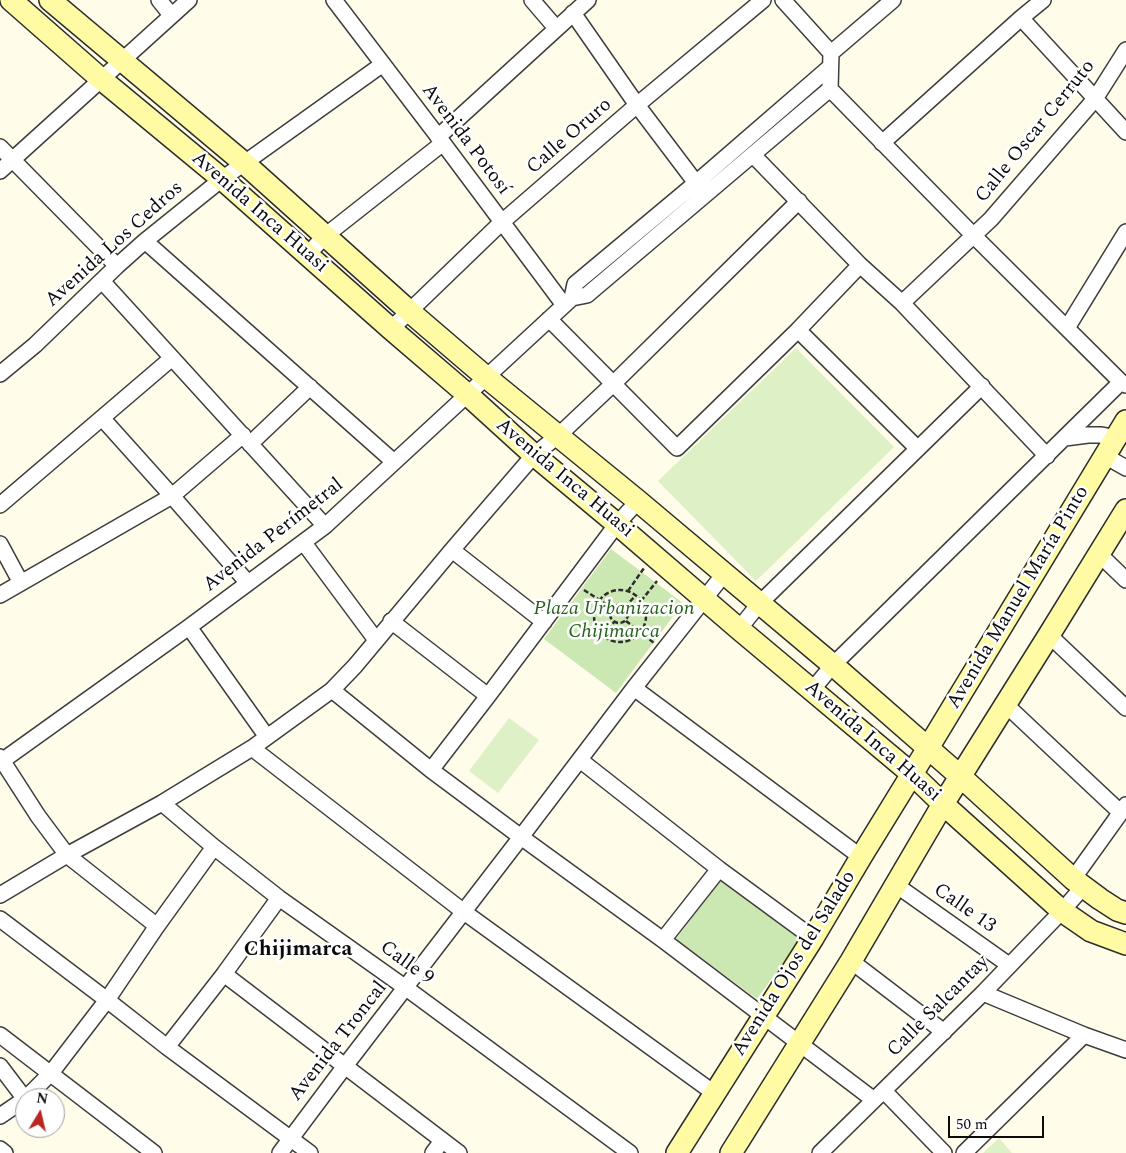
<!DOCTYPE html>
<html>
<head>
<meta charset="utf-8">
<style>
  body { margin:0 }
  #map { position:relative; width:1126px; height:1153px; overflow:hidden; background:#fffce9; font-family:Spectral,serif }
  canvas { display:block }
  .north { position:absolute; left:15px; top:1088px; width:50px; height:50px; box-sizing:border-box; background:#fff; border:1px solid #9d9d9d; border-radius:50%; rotate:9deg; font-size:14px; font-weight:700; line-height:20px; text-align:center; color:#0b0b0b }
  .north::after { content:''; display:block; margin:auto; width:18px; height:22px; background:#ba2723; clip-path:polygon(50% 0,100% 100%,50% 72%,0 100%) }
  .scale { position:absolute; left:948px; top:1116px; width:96px; height:22px; box-sizing:border-box; border:2px solid #0b0b0b; border-top:0; padding-left:6px; font-size:15px; line-height:18px; white-space:nowrap; color:#0b0b0b; -webkit-text-stroke:4px #fff; paint-order:stroke }
</style>
</head>
<body>
<div id="map">
<canvas width="1126" height="1153"></canvas>
<div class="north">N</div>
<div class="scale">50 m</div>
</div>
<script>
const ctx = document.querySelector('canvas').getContext('2d');
ctx.lineJoin = 'round';
function fillPath(path, color) {
  ctx.fillStyle = color;
  ctx.fill(path, 'evenodd');
}
function shape(rows) {
  const path = new Path2D();
  for (const r of rows) {
    if (r.length === 3) {
      path.moveTo(r[0] + r[2], r[1]);
      path.arc(r[0], r[1], r[2], 0, 2 * Math.PI);
      continue;
    }
    path.moveTo(r[0], r[1]);
    for (let i = 2; i < r.length; i += 2) path.lineTo(r[i], r[i + 1]);
  }
  return path;
}
function stroke(path, color, width, dash) {
  ctx.strokeStyle = color;
  ctx.lineWidth = width;
  ctx.lineCap = dash ? 'butt' : 'round';
  ctx.setLineDash(dash || []);
  ctx.stroke(path);
}
function label(font, color, halo, rows, align = 'center') {
  ctx.font = font + ' Spectral,serif';
  ctx.lineWidth = 5;
  ctx.setLineDash([]);
  ctx.textBaseline = 'middle';
  ctx.strokeStyle = halo;
  ctx.fillStyle = color;
  for (const [text, x, y, turn = 0] of rows) {
    ctx.save();
    ctx.translate(x, y);
    ctx.rotate((+turn || 0) * Math.PI / 180);
    ctx.textAlign = isNaN(turn) ? turn : align;
    if (halo) ctx.strokeText(text, 0, 0);
    ctx.fillText(text, 0, 0);
    ctx.restore();
  }
}
fillPath(shape([
  [611,549,683,603,616,693,544,639],
  [722,878,802,937,757,999,676,939]
]), '#cbe8b3');
fillPath(shape([
  [796,348,894,447,756,581,658,481],
  [509,718,539,740,498,793,469,771],
  [999,1138,1012,1153,983,1153]
]), '#def0c5');
const street = shape([
  [159,0,171,15],
  [334,0,443,143,564,305],
  [532,0,556,28],
  [783,0,831,53,830,89,974,236,1121,382,1126,385],
  [573,13,637,105,696,183],
  [1021,18,1126,132],
  [831,53,893,0],
  [438,137,588,0],
  [882,143,1021,18,1043,0],
  [0,147,117,266],
  [753,155,860,265,902,303,1047,456],
  [0,171,189,0],
  [145,241,394,462],
  [307,255,325,236,443,143],
  [102,281,325,526],
  [572,298,575,284,696,183,830,67],
  [572,298,587,295,830,89],
  [902,303,991,219,1095,99,1126,50],
  [549,319,677,448,798,330,860,265],
  [1067,328,1126,232],
  [391,329,502,222,637,105,763,0],
  [798,330,917,448],
  [0,374,35,345,117,266,145,241,222,179,383,64],
  [102,418,172,496,248,583],
  [1065,438,1088,435,1100,435,1106,436,1114,441],
  [250,444,310,387],
  [1105,456,1126,468],
  [0,505,172,358],
  [304,543,376,640],
  [0,544,21,583],
  [452,550,544,622],
  [1099,554,1126,580],
  [0,595,172,496,243,435],
  [391,621,488,696],
  [189,627,267,737],
  [739,629,759,604,982,386],
  [1049,635,1126,708],
  [634,688,861,857],
  [332,690,431,770,521,837,663,940,874,1100],
  [812,690,833,665,1121,382],
  [1005,704,1120,812],
  [252,748,464,912,714,1093],
  [0,757,38,816,67,855,157,926],
  [580,760,719,869,813,938],
  [2,761,189,627,325,526,572,298],
  [431,770,488,696,617,524,638,501],
  [162,803,214,847,279,898,406,988,630,1153],
  [1073,879,1126,805],
  [896,885,1009,965],
  [0,895,67,855,162,803,252,748,332,690,355,666,452,550,534,455,559,435,613,384,799,201],
  [0,919,107,1000,167,1047,310,1153],
  [663,940,719,869],
  [851,961,944,1032],
  [224,974,459,1153],
  [983,993,1084,1035,1126,1050],
  [0,1035,154,1153],
  [167,1047,224,974,279,898],
  [0,1066,25,1099],
  [884,1091,944,1153],
  [26,1098,51,1073,107,1000,157,926,214,847],
  [0,1116,25,1099],
  [0,1149,5,1153],
  [280,1153,345,1066,521,837,634,688,724,574],
  [433,1153,442,1141],
  [820,1153,983,993,1062,911,1083,887],
  [964,1153,1084,1035]
]);
const secondary = shape([
  [11,0,101,79,222,179,391,329,468,395,534,455,617,524,739,629,912,774,943,804,1062,911,1091,931,1126,944],
  [50,0,244,163,409,311,486,377,638,501,833,665,960,776,1073,879,1100,899,1117,910,1126,913],
  [677,1153,813,938,861,857,928,748,1126,421],
  [731,1153,851,961,943,804,1049,635,1126,510]
]);
stroke(street, '#3e3e3e', 18);
stroke(secondary, '#2d2d2d', 24);
stroke(shape([
  [584,590,612,608],
  [620,616,26],
  [628,591,644,568],
  [641,601,657,581],
  [619,614,9],
  [625,607,636,595],
  [626,621,654,643],
  [604,636,614,622]
]), '#2d2d2d', 2.5, [5, 2.5]);
stroke(street, '#fff', 15);
stroke(secondary, '#fffba4', 21);
label('20px', '#0b0b0b', '#fff', [
  ["Calle Oscar Cerruto",1036,132,-51],
  ["Calle Oruro",570,137,-41],
  ["Avenida Potosí",465,140,53],
  ["Avenida Inca Huasi",259,213,41],
  ["Avenida Los Cedros",115,245,-42],
  ["Avenida Inca Huasi",564,479,40],
  ["Avenida Perímetral",274,536,-38],
  ["Avenida Manuel María Pinto",1019,598,-59],
  ["Avenida Inca Huasi",872,742,41],
  ["Calle 13",964,909,35],
  ["Calle 9",406,964,36],
  ["Avenida Ojos del Salado",795,964,-58],
  ["Calle Salcantay",939,1007,-45],
  ["Avenida Troncal",339,1042,-52]
]);
label('italic 20px', '#26621c', '#fff', [
  ["Plaza Urbanizacion",614,610],
  ["Chijimarca",614,633]
]);
label('bold 21px', '#0b0b0b', '#fff', [
  ["Chijimarca",298,951]
]);
</script>
</body>
</html>
